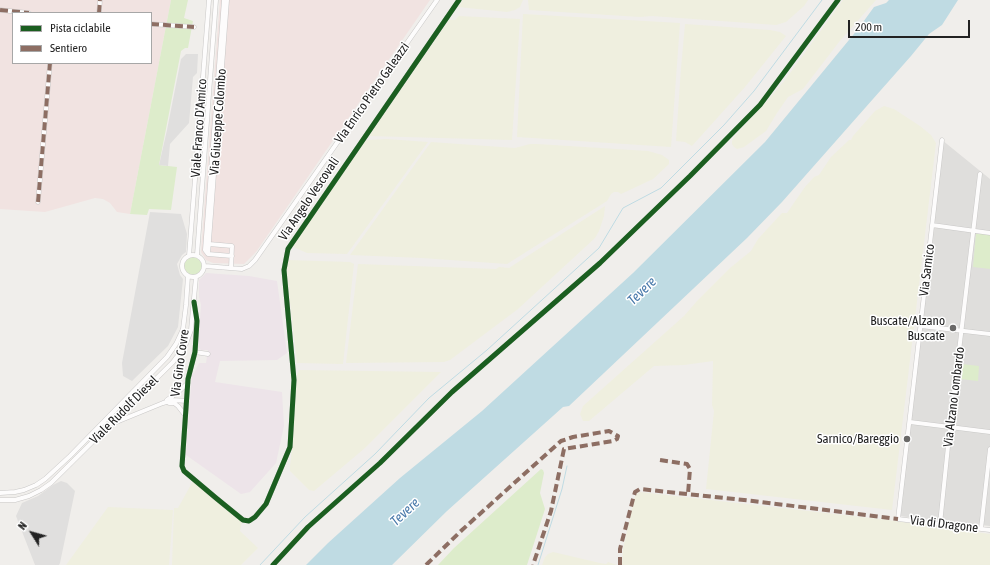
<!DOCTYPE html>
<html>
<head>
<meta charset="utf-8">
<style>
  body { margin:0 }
  #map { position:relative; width:990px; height:565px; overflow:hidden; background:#f0eeeb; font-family:"Asap Condensed",sans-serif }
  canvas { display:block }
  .legend { position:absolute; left:12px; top:12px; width:140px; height:52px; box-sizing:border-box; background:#fff; border:1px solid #a7a7a7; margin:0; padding:5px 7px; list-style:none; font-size:12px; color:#222 }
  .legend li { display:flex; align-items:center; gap:8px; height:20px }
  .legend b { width:20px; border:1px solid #a7a7a7 }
  .north { position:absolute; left:12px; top:513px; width:40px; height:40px; -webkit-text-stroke:3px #fff; paint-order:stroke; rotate:307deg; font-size:11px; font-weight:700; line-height:16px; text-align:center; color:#222 }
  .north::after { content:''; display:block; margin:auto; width:14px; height:18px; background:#222; clip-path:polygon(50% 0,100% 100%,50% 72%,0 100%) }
  .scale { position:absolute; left:848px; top:20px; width:122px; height:18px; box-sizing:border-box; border:2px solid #222; border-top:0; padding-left:5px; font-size:12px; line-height:14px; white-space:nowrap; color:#222; -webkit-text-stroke:3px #fff; paint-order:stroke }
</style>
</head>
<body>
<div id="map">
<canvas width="990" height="565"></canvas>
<ul class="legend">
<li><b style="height:5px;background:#1b5e20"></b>Pista ciclabile</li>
<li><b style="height:5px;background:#8d6e63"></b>Sentiero</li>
</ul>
<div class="north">N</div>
<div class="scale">200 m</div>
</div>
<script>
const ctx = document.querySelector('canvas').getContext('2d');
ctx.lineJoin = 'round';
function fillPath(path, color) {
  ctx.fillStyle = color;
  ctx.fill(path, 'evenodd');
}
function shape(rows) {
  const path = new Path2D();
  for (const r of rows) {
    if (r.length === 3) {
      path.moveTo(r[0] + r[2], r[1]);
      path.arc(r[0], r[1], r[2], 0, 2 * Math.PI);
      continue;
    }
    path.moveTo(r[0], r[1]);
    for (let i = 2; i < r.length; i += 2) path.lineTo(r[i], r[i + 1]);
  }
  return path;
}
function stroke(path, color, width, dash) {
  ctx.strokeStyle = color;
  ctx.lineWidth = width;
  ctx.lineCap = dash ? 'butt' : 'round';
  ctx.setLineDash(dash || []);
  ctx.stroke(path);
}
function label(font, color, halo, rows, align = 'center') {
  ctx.font = font + ' "Asap Condensed",sans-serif';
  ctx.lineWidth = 3;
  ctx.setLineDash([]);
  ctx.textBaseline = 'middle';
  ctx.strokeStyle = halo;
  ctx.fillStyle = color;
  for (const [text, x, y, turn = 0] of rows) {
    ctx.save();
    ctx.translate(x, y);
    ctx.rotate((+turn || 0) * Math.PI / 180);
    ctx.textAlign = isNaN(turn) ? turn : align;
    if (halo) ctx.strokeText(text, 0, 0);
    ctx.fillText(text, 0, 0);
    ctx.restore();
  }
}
fillPath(shape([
  [942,140,990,179,990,526,899,516,910,422,913,374,921,326]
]), '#dfdedc');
fillPath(shape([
  [0,0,171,0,130,214,117,212,110,203,103,199,95,198,45,212,0,209],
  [13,13,151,13,151,63,13,63],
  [220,0,430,0,256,252,244,264,213,263,206,260,201,252]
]), '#f1e3e1');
fillPath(shape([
  [206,273,249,276,277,281,287,353,277,360,220,361,215,382,282,392,284,426,276,463,250,492,241,494,186,455,192,373,194,373,199,363,206,363,208,350,201,350,198,347,201,305,199,297,199,280]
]), '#ede4e9');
fillPath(shape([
  [463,0,523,0,520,7,515,10,507,12,458,7],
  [528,0,808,0,804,6,786,22,776,25,652,16,640,17,529,10],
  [843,0,876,0,839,42,803,89,788,97,777,113,766,131,744,147,737,149,734,147,732,144,732,141,734,137,762,107,785,80],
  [523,14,680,23,671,147,517,137],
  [459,16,520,19,512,140,369,136,449,20,455,20],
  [685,24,770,30,780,32,786,36,745,87,692,146,685,142,676,141,681,68],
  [884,106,894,109,920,126,931,135,936,143,892,510,706,489,714,411,712,405,713,361,684,365,654,366,589,421,583,421,580,414,583,406,684,316,697,301,730,268,751,251,758,239,782,213,787,213,805,187,814,177,819,175,831,157,849,140,851,140,853,136,875,111],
  [387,139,428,142,347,254,307,253,293,247,296,240,366,140],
  [431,142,515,148,530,144,537,144,648,151,662,155,669,160,669,164,653,179,621,194,618,192,614,192,611,194,607,201,507,264,422,258,350,255],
  [605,206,604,216,599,231,595,238,518,309,450,360,444,362,346,363,358,264,496,269,499,267,509,268],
  [287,260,350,262,354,264,343,364,297,363,286,268],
  [299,370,441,372,365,448,314,491,309,490,290,471,290,466,292,449,297,375],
  [193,481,242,522,240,531,258,548,241,565,172,565,174,508,178,508],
  [640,492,888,520,990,534,990,565,622,565,623,549,634,499,636,494],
  [108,507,173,510,169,565,66,565],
  [553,552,600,563,606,564,608,562,617,565,542,565,545,557,548,554]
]), '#efefdf');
fillPath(shape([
  [171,0,188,0,184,18,193,21,188,48,185,48,181,51,159,165,177,167,171,210,149,209,147,215,130,214],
  [976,233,990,235,990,269,973,267],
  [193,266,9],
  [962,364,979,366,978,381,960,379],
  [541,469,543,470,544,473,540,493,545,509,527,565,438,565,454,548]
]), '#ddeccb');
fillPath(shape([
  [186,54,198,54,197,73,193,77,189,123,170,144,168,166,159,165,167,130,181,59],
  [150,212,181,214,187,234,186,252,182,255,177,264,180,275,183,279,178,327,168,346,132,381,123,376,122,363],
  [61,481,67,483,75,491,60,563,59,565,35,565,16,516,22,503,38,496,53,485]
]), '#e0dfde');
fillPath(shape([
  [889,0,958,0,942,25,929,34,911,56,782,202,747,238,569,406,563,407,447,511,392,565,306,565,328,543,400,478,482,411,633,273,765,142,858,29,874,7,886,3]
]), '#bfdbe3');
stroke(shape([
  [260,565,305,517,375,454,429,398,487,350,599,248,623,208,661,188,724,125,754,91,822,0],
  [538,565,562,489,567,466]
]), '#bfdbe3', 1);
const minor = shape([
  [224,0,205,250,208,254,232,256],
  [0,10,29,13],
  [99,13,100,0],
  [151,24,194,27],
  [942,140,898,519,990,530],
  [38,202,50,63],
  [932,225,990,233],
  [209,244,232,246,231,268],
  [208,254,227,0],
  [193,266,11],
  [197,255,216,0],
  [189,256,209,0],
  [205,266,242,269,249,266,255,260,437,0],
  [194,302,197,321,195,352,188,379,182,466,184,471,216,498,243,520,249,521,255,517,266,504,290,447,294,380,284,270,288,249,459,0],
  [921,326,990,334],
  [195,352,208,354],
  [167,400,177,393,188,383],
  [169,403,174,403,178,406,185,415],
  [910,422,990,432],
  [114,423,163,403,173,400,186,401],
  [0,493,15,492,24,490,36,485,45,479,70,456,167,357,176,344,183,329,186,305,188,276],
  [0,500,15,500,29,496,41,490,51,483,173,362,185,346,191,330,196,277],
  [940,524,950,427,980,174],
  [981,529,990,449]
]);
stroke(minor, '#c9c8c7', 5);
stroke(minor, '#fdfcfc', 4);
stroke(shape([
  [0,10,29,13],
  [99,13,100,0],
  [151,24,194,27],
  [38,202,50,63],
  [660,460,687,464,690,469,688,494],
  [426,565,462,530,561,441,573,437,609,431,618,436,617,439,613,441,564,449,551,511,533,565],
  [620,565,620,549,633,499,635,492,640,489,753,501,898,519]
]), '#8d6e63', 4, [8, 4]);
stroke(shape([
  [194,302,197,321,195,352,188,379,182,466,184,471,216,498,243,520,249,521,255,517,266,504,290,447,294,380,284,270,288,249,459,0],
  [273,565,308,527,380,463,452,392,600,263,690,176,760,105,838,0]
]), '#1b5e20', 5);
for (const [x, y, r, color] of [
  [953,328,4,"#6a6968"],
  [907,439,4,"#6a6968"]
]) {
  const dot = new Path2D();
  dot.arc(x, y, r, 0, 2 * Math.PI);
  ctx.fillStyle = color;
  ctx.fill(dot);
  stroke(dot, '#fff', 1.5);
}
label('13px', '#222', '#fff', [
  ["Via Enrico Pietro Galeazzi",372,93,-55],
  ["Via Giuseppe Colombo",218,122,-86],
  ["Viale Franco D'Amico",199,128,-86],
  ["Via Angelo Vescovali",309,199,-56],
  ["Via Sarnico",927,270,-83],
  ["Via Gino Covre",180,363,-82],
  ["Via Alzano Lombardo",954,397,-83],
  ["Viale Rudolf Diesel",124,410,-45],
  ["Via di Dragone",944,524,7]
]);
label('13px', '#222', '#fff', [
  ["Buscate/Alzano",945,321],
  ["Buscate",945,336],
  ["Sarnico/Bareggio",899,439]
], 'right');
label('italic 14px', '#4a7aab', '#fff', [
  ["Tevere",642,291,-44],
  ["Tevere",405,512,-43]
]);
</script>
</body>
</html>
